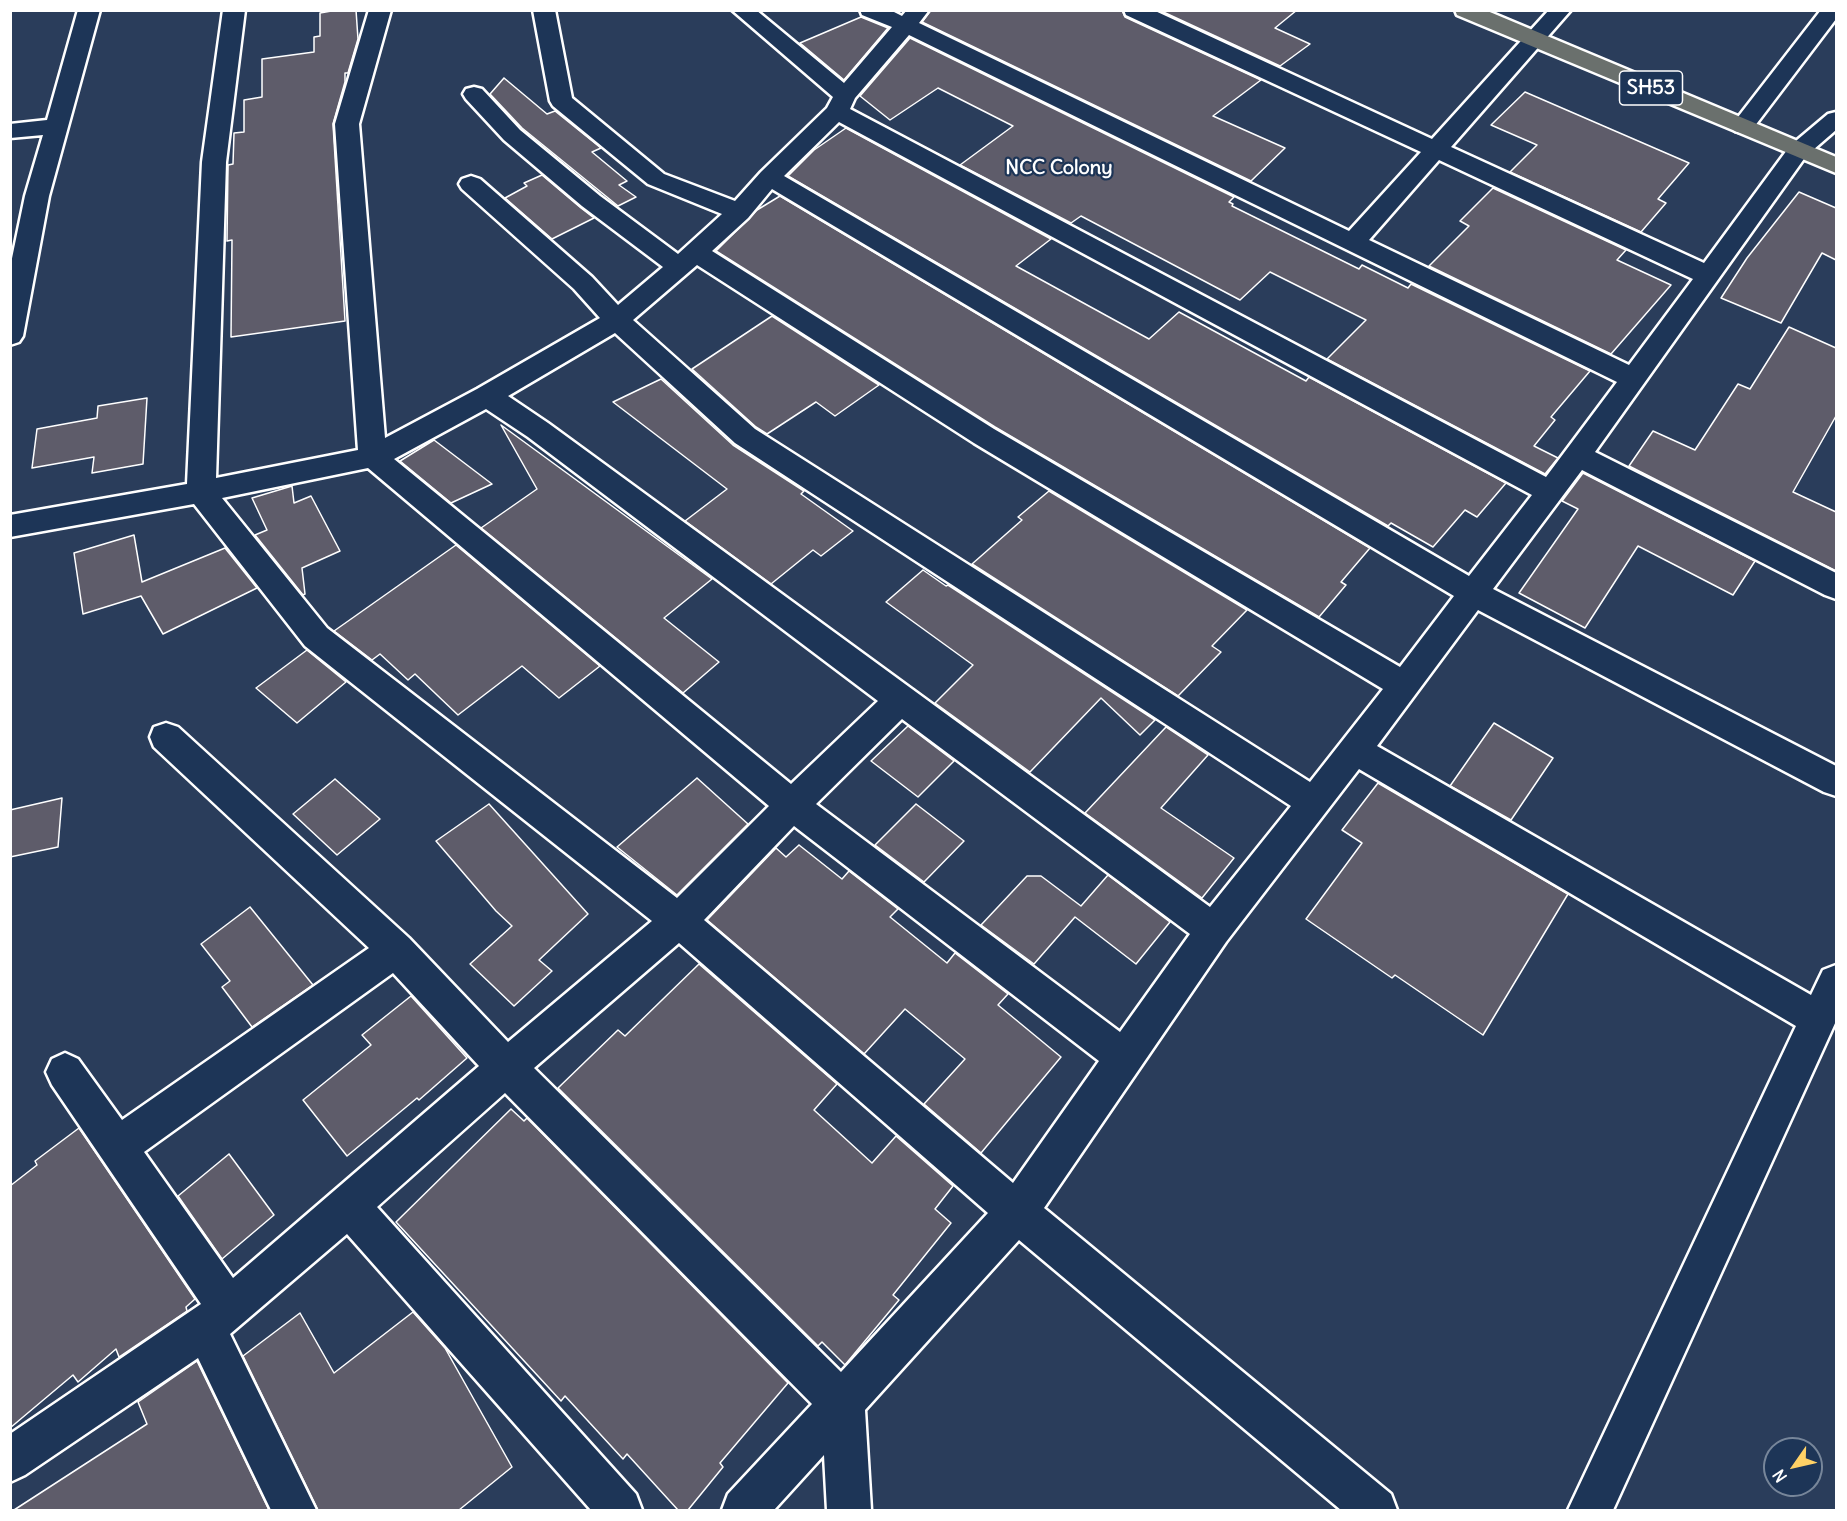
<!DOCTYPE html>
<html>
<head>
<meta charset="utf-8">
<style>
  body { margin:0 }
  #map { position:relative; width:1847px; height:1521px; overflow:hidden; background:#2a3d5b; font-family:Delius,sans-serif }
  canvas { display:block }
  .frame { position:absolute; inset:0; border:12px solid #fff; pointer-events:none }
  .north { position:absolute; left:1763px; top:1437px; width:60px; height:60px; box-sizing:border-box; background:#1d3557; border:2px solid #77869a; border-radius:50%; rotate:236deg; font-size:16px; font-weight:700; line-height:24px; text-align:center; color:#fff }
  .north::after { content:''; display:block; margin:auto; width:21px; height:27px; background:#ffd166; clip-path:polygon(50% 0,100% 100%,50% 72%,0 100%) }
</style>
</head>
<body>
<div id="map">
<canvas width="1847" height="1521"></canvas>
<div class="frame"></div>
<div class="north">N</div>
</div>
<script>
const ctx = document.querySelector('canvas').getContext('2d');
ctx.lineJoin = 'round';
function fillPath(path, color) {
  ctx.fillStyle = color;
  ctx.fill(path, 'evenodd');
}
function shape(rows) {
  const path = new Path2D();
  for (const r of rows) {
    path.moveTo(r[0], r[1]);
    for (let i = 2; i < r.length; i += 2) path.lineTo(r[i], r[i + 1]);
  }
  return path;
}
function stroke(path, color, width, dash) {
  ctx.strokeStyle = color;
  ctx.lineWidth = width;
  ctx.lineCap = dash ? 'butt' : 'round';
  ctx.setLineDash(dash || []);
  ctx.stroke(path);
}
function label(font, color, halo, rows, align = 'center') {
  ctx.font = font + ' Delius,sans-serif';
  ctx.lineWidth = 4.5;
  ctx.setLineDash([]);
  ctx.textBaseline = 'middle';
  ctx.strokeStyle = halo;
  ctx.fillStyle = color;
  for (const [text, x, y, turn = 0] of rows) {
    ctx.save();
    ctx.translate(x, y);
    ctx.rotate((+turn || 0) * Math.PI / 180);
    ctx.textAlign = isNaN(turn) ? turn : align;
    if (halo) ctx.strokeText(text, 0, 0);
    ctx.fillText(text, 0, 0);
    ctx.restore();
  }
}
const building = shape([
  [337,10,356,10,358,39,348,73,345,73,345,82,333,124,345,321,231,337,232,240,227,241,228,165,233,164,234,133,244,132,244,100,262,97,262,59,314,52,314,37,320,36,320,13,337,10],
  [931,10,1122,10,1125,17,1261,80,1213,116,1285,148,1251,181,922,22,931,10],
  [1159,10,1297,10,1275,28,1310,44,1280,66,1159,10],
  [861,17,888,28,844,80,800,43,861,17],
  [910,38,1234,197,1229,202,1233,204,1232,206,1359,269,1362,265,1408,288,1411,284,1590,371,1551,417,1555,420,1534,446,1558,458,1545,474,1327,359,1366,320,1270,272,1240,300,1081,216,1071,223,960,165,1013,126,938,88,890,120,860,96,910,38],
  [504,78,547,114,555,111,601,148,592,152,627,181,619,185,636,197,618,206,522,128,490,94,504,78],
  [1525,92,1689,163,1658,199,1666,203,1641,232,1510,172,1537,145,1491,125,1525,92],
  [846,128,1051,239,1016,266,1149,339,1179,312,1306,381,1309,377,1506,483,1477,517,1465,510,1433,547,1391,523,1388,526,788,176,814,150,846,128],
  [542,175,581,208,594,218,552,239,505,198,527,186,524,183,542,175],
  [1493,188,1626,250,1617,260,1671,285,1611,354,1429,266,1469,226,1460,221,1493,188],
  [1799,192,1836,208,1836,260,1822,253,1781,323,1721,298,1747,258,1799,192],
  [780,196,1370,548,1341,582,1346,585,1319,617,995,427,716,251,757,210,780,196],
  [772,316,879,385,835,416,816,402,767,434,756,427,692,369,772,316],
  [1789,327,1836,348,1836,416,1793,492,1836,512,1836,571,1629,466,1653,431,1695,450,1738,384,1750,389,1789,327],
  [661,379,733,445,804,491,801,494,853,531,821,556,813,550,771,584,685,521,727,489,613,402,661,379],
  [147,398,143,464,92,473,94,457,32,468,37,429,97,418,98,406,147,398],
  [501,425,712,579,664,618,719,662,683,693,481,528,537,489,501,425],
  [434,440,492,484,451,503,400,461,434,440],
  [1583,473,1755,561,1733,595,1638,546,1585,628,1519,593,1578,509,1562,501,1583,473],
  [292,486,294,503,311,496,340,551,302,568,305,594,303,595,255,535,267,530,252,498,292,486],
  [1049,491,1247,610,1212,646,1221,652,1178,696,972,564,1022,520,1018,517,1049,491],
  [134,535,142,582,225,548,257,588,163,634,141,596,83,614,74,553,134,535],
  [456,545,600,666,559,698,522,666,458,715,415,674,408,680,380,654,372,660,334,631,456,545],
  [923,570,946,586,948,585,1155,720,1140,735,1101,698,1030,772,935,703,973,665,886,602,923,570],
  [307,650,346,682,297,723,256,688,307,650],
  [1494,723,1553,758,1511,820,1450,786,1494,723],
  [908,726,954,761,918,797,871,761,908,726],
  [1166,727,1208,755,1161,808,1234,858,1202,898,1085,813,1166,727],
  [697,778,748,824,677,895,617,847,697,778],
  [335,779,380,819,337,855,293,814,335,779],
  [1378,783,1568,894,1483,1035,1395,975,1392,978,1306,919,1362,843,1342,830,1378,783],
  [62,798,58,847,10,857,10,810,62,798],
  [489,804,588,914,539,960,552,971,514,1006,470,964,512,926,496,911,436,841,489,804],
  [916,804,964,841,924,882,875,845,916,804],
  [799,845,842,879,849,871,898,909,890,917,947,963,955,953,1008,994,998,1005,1061,1057,981,1153,924,1104,965,1059,905,1009,864,1054,707,920,776,848,786,857,799,845],
  [1108,875,1170,922,1136,964,1075,917,1034,964,981,925,1027,876,1041,876,1081,906,1108,875],
  [250,907,313,985,252,1027,222,987,230,981,201,944,250,907],
  [699,964,837,1084,814,1110,872,1163,896,1136,953,1186,935,1209,951,1223,893,1295,899,1300,845,1365,822,1342,818,1346,558,1088,618,1030,625,1036,699,964],
  [411,996,467,1058,419,1100,417,1098,347,1156,303,1100,371,1045,362,1035,411,996],
  [511,1109,524,1121,527,1118,788,1383,720,1463,723,1467,688,1510,678,1510,627,1454,623,1459,565,1396,561,1401,396,1222,511,1109],
  [79,1128,195,1299,186,1307,187,1311,119,1357,116,1349,78,1382,73,1375,10,1428,10,1186,37,1165,35,1161,79,1128],
  [229,1154,274,1215,222,1259,178,1196,229,1154],
  [413,1312,445,1348,512,1467,459,1510,318,1510,243,1356,300,1313,334,1373,413,1312],
  [197,1361,269,1510,14,1510,147,1424,138,1402,197,1361]
]);
fillPath(building, '#5e5c6a');
stroke(building, '#fff', 1.5);
const minor = shape([
  [78,10,100,10,49,196,23,336,19,342,10,345,10,268,25,196,43,135,10,138,10,124,47,120,78,10],
  [223,10,245,10,226,162,216,478,358,450,335,124,369,10,391,10,359,124,385,438,477,389,600,318,574,289,462,189,459,184,462,179,471,176,480,179,592,277,618,305,663,267,582,206,504,140,466,99,463,94,466,89,474,87,482,89,520,130,600,196,678,254,722,214,648,184,553,106,550,101,533,10,555,10,572,98,664,174,735,201,761,172,827,108,833,97,732,10,756,10,844,83,892,27,862,15,860,10,890,10,902,16,907,10,929,10,919,23,1349,231,1421,152,1126,15,1124,10,1153,10,1432,139,1549,10,1571,10,1451,147,1704,263,1790,146,1828,114,1836,112,1836,130,1806,156,1595,452,1836,573,1836,599,1825,595,1582,470,1493,589,1836,766,1836,796,1824,792,1478,610,1377,746,1811,995,1823,970,1836,965,1836,1021,1613,1510,1568,1510,1796,1026,1359,769,1226,942,1044,1208,1391,1494,1397,1510,1341,1510,1019,1240,865,1410,871,1510,827,1510,824,1455,774,1510,722,1510,728,1494,812,1404,505,1093,377,1207,636,1494,642,1510,591,1510,347,1234,230,1334,316,1510,271,1510,198,1358,25,1475,10,1482,10,1434,201,1304,52,1085,46,1072,52,1059,65,1053,78,1059,122,1120,369,948,154,747,150,737,154,727,166,723,178,727,409,938,508,1042,652,921,305,646,194,504,10,537,10,515,187,484,202,162,223,10],
  [909,35,1617,382,1546,477,850,109,855,98,909,35],
  [839,122,1532,495,1469,576,784,176,839,122],
  [1439,160,1693,279,1629,365,1369,240,1439,160],
  [772,189,1454,596,1400,667,994,429,712,251,748,218,772,189],
  [697,265,974,443,1383,689,1310,782,755,429,633,320,697,265],
  [615,333,735,443,1291,806,1210,907,548,423,508,396,615,333],
  [486,409,528,437,878,701,791,784,394,459,486,409],
  [368,468,769,806,677,898,327,628,222,498,368,468],
  [902,719,1190,934,1120,1032,816,804,902,719],
  [794,826,1099,1061,1013,1183,704,920,794,826],
  [679,943,988,1213,841,1372,534,1068,679,943],
  [393,973,479,1066,233,1278,144,1152,393,973],
  [1821,10,1836,10,1836,19,1751,131,1743,133,1735,131,1731,126,1735,121,1821,10]
]);
const major = shape([
  [1455,10,1485,10,1836,157,1836,173,1457,15,1455,10]
]);
stroke(minor, '#fff', 5);
stroke(major, '#fff', 5);
fillPath(minor, '#1d3557');
fillPath(major, '#6a706d');
for (const [x, y, w] of [
  [1651,88,63]
]) {
  const box = new Path2D();
  box.roundRect(x - w / 2, y - 17, w, 34, 4.5);
  ctx.fillStyle = '#1d3557';
  ctx.fill(box);
  stroke(box, '#fff', 1.5);
}
label('bold 20px', '#fff', null, [
  ["SH53",1651,88]
]);
label('bold 20px', '#fff', '#1d3557', [
  ["NCC Colony",1059,168]
]);
</script>
</body>
</html>
